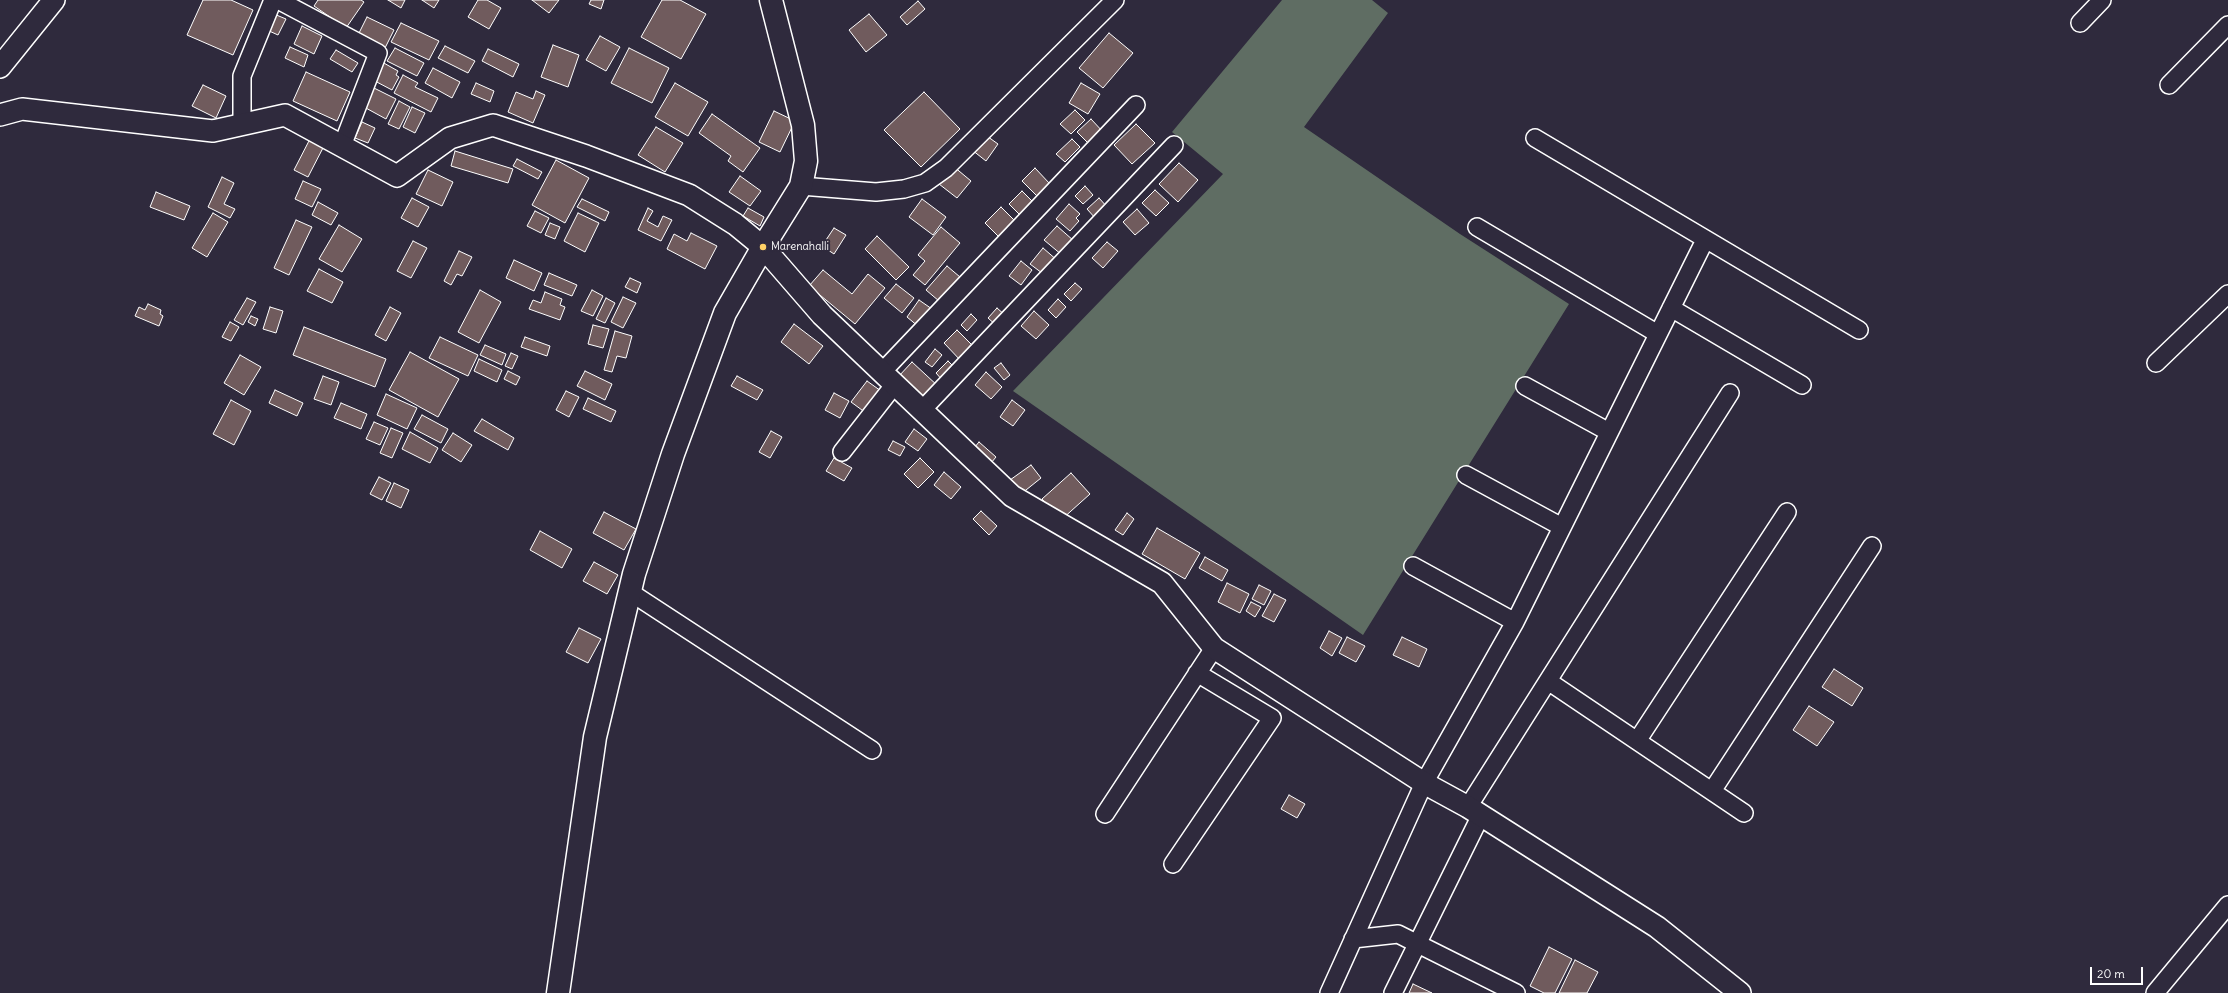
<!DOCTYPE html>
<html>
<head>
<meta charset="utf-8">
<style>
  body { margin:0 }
  #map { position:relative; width:2228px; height:993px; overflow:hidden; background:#2f2a3d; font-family:Delius,sans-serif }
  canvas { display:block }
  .scale { position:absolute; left:2090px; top:967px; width:53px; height:18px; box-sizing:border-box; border:2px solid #fff; border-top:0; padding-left:5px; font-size:12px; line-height:14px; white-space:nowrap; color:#fff; -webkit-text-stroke:3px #2f2a3d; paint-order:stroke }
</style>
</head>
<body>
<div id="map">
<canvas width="2228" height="993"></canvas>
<div class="scale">20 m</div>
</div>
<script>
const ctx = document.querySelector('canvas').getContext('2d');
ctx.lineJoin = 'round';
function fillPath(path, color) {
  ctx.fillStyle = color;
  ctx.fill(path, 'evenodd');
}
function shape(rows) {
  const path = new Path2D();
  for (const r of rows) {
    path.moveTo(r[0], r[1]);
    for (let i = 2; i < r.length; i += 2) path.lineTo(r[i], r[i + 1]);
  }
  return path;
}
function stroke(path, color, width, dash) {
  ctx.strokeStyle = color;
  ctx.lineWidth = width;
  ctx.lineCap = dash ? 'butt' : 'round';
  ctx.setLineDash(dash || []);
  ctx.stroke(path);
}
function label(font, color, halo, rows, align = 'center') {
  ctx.font = font + ' Delius,sans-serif';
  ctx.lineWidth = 4;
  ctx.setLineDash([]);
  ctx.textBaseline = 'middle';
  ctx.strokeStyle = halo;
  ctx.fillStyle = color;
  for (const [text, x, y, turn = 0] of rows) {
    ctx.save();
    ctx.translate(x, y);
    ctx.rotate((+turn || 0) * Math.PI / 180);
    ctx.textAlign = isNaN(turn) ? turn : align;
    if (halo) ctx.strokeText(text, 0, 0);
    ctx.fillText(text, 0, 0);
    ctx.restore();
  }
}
fillPath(shape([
  [1282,0,1372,0,1388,13,1304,127,1460,234,1569,304,1363,635,1013,391,1223,174,1172,132]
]), '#5f6d63');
const building = shape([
  [203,0,231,0,253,10,233,55,187,35,203,0],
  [318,0,361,0,364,2,346,28,314,6,318,0],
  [388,0,405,0,401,8,388,0],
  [422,0,439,0,434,8,422,0],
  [478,0,487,0,501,8,489,29,468,17,478,0],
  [532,0,559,0,549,13,532,0],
  [591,0,604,0,601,9,589,4,591,0],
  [662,0,680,0,706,14,681,59,641,37,662,0],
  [918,1,925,9,907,25,900,17,918,1],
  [274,14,286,19,278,35,267,30,274,14],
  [869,14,887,35,866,52,849,30,869,14],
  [367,17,394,30,385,48,358,35,367,17],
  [401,23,439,41,429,60,391,42,401,23],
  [302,26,322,36,314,54,294,44,302,26],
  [1109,33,1133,53,1103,88,1079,68,1109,33],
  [600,36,620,47,606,71,586,60,600,36],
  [553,45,579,55,568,87,541,77,553,45],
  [445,46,475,61,468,73,438,58,445,46],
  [290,47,308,55,304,67,285,58,290,47],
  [395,48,424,63,417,76,387,61,395,48],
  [629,48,669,68,652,103,611,83,629,48],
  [488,49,519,64,513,77,482,61,488,49],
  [336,50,358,63,352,72,330,59,336,50],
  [382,62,398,71,396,75,399,77,392,90,373,80,382,62],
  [433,68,460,82,452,98,425,83,433,68],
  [306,72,350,92,337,121,293,101,306,72],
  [403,75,418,83,415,87,438,98,431,112,394,93,403,75],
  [476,83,494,91,490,102,471,94,476,83],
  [675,83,708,102,688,136,655,117,675,83],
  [1081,83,1100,94,1088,114,1069,103,1081,83],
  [203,85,226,96,216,118,192,106,203,85],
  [374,88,396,99,386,119,364,107,374,88],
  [536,91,545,95,533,123,508,112,516,92,533,99,536,91],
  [924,92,960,129,921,167,884,130,924,92],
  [399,101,410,107,399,129,388,124,399,101],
  [412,107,425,113,415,133,403,127,412,107],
  [1075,110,1085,120,1071,134,1060,124,1075,110],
  [774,111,795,121,780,152,759,142,774,111],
  [712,114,760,148,743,172,728,161,731,156,699,133,712,114],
  [1091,119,1104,133,1091,146,1077,132,1091,119],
  [362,122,375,128,368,143,355,138,362,122],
  [1136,124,1155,143,1132,164,1114,145,1136,124],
  [656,127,683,143,665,172,638,155,656,127],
  [984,134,998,144,986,161,972,150,984,134],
  [311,137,325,144,308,177,294,170,311,137],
  [1072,139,1080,147,1065,162,1056,154,1072,139],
  [455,151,513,169,508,183,451,166,455,151],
  [517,159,542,172,538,179,513,166,517,159],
  [556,160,589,178,565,223,532,205,556,160],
  [1179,163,1198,180,1178,202,1159,184,1179,163],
  [953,166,971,181,957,198,939,184,953,166],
  [1035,168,1050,184,1038,197,1022,181,1035,168],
  [428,170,453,182,442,206,416,194,428,170],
  [740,176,761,191,750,206,729,192,740,176],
  [222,177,234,183,224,204,235,209,230,218,208,207,222,177],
  [303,181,321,189,312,207,295,199,303,181],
  [1085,186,1093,195,1083,204,1075,196,1085,186],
  [1155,190,1169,203,1156,216,1142,203,1155,190],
  [1022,191,1033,202,1020,215,1009,204,1022,191],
  [156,192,190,206,184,220,150,207,156,192],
  [412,198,429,207,418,227,401,218,412,198],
  [1099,198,1108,208,1096,219,1087,209,1099,198],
  [582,199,609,212,605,221,577,207,582,199],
  [922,199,946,217,933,235,909,217,922,199],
  [318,202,338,213,331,225,312,215,318,202],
  [1069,204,1080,214,1076,218,1079,221,1070,231,1056,219,1069,204],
  [1001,207,1017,223,1001,239,985,223,1001,207],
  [648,208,653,211,647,221,658,227,663,216,672,220,661,241,638,230,648,208],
  [748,208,764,217,760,226,743,216,748,208],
  [1137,209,1149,223,1135,235,1123,222,1137,209],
  [535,211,549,218,541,233,527,226,535,211],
  [213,213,228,222,207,257,192,248,213,213],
  [578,213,599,223,585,252,564,241,578,213],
  [296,220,312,227,289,275,274,268,296,220],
  [550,223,560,227,555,239,545,235,550,223],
  [339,225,362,239,342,272,319,259,339,225],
  [1057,226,1074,241,1062,255,1044,240,1057,226],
  [941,227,960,243,925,285,913,275,925,261,918,255,941,227],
  [834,228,846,235,834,254,822,246,834,228],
  [691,233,717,246,705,269,667,249,674,234,687,241,691,233],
  [877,236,909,267,896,280,865,249,877,236],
  [413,241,427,248,411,278,397,271,413,241],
  [1107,242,1118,251,1103,268,1092,258,1107,242],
  [1043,248,1058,261,1046,276,1030,264,1043,248],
  [459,251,472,257,462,276,457,274,451,285,444,281,459,251],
  [514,260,542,273,534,291,506,278,514,260],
  [1021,261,1032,270,1021,285,1009,276,1021,261],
  [947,266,960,277,939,301,926,290,947,266],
  [319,269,343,282,332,303,307,291,319,269],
  [823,270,852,294,868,274,885,288,855,324,809,286,823,270],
  [549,273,577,285,572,296,544,285,549,273],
  [630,278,641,283,637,293,625,287,630,278],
  [1075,283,1082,289,1071,301,1064,294,1075,283],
  [896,284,914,298,902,313,884,298,896,284],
  [480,290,501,302,479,343,458,332,480,290],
  [592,290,603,296,593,316,581,311,592,290],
  [545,292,562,299,560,305,565,307,560,320,529,309,533,300,541,303,545,292],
  [623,297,636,303,623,328,611,322,623,297],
  [247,298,256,302,243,325,234,320,247,298],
  [606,298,615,303,605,323,596,319,606,298],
  [1058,299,1066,307,1056,318,1048,310,1058,299],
  [919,300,932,309,919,327,907,317,919,300],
  [148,304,161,310,160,314,163,316,159,326,135,316,139,307,145,310,148,304],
  [270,307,283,311,276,333,263,329,270,307],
  [390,307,401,313,386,341,375,335,390,307],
  [997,308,1006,316,997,326,988,318,997,308],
  [1034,311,1049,325,1036,339,1021,326,1034,311],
  [971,314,977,320,967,331,961,325,971,314],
  [251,316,258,319,255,326,248,322,251,316],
  [230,322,239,327,231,341,222,337,230,322],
  [794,324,823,346,809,364,781,342,794,324],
  [593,325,609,329,603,348,588,344,593,325],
  [304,327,386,359,375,387,293,355,304,327],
  [957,330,975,348,962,362,944,343,957,330],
  [615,331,632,336,626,358,617,356,612,372,604,370,615,331],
  [440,337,478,355,468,376,429,358,440,337],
  [525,337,550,346,547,356,521,347,525,337],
  [485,345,506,354,502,365,480,355,485,345],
  [935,349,942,355,932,367,925,362,935,349],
  [410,352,459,379,438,417,389,390,410,352],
  [511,353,518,356,512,369,505,366,511,353],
  [240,355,261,367,244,395,224,383,240,355],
  [479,359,502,370,497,382,474,371,479,359],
  [948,361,956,369,944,382,936,373,948,361],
  [912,362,939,387,925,402,898,377,912,362],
  [1001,363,1010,375,1004,380,994,368,1001,363],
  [508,371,520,377,516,385,504,379,508,371],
  [585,371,612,384,605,400,577,386,585,371],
  [986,372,1002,387,991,399,975,385,986,372],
  [323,376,339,382,331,405,314,399,323,376],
  [737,376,763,390,757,400,731,386,737,376],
  [867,381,881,391,866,413,851,402,867,381],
  [275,390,303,403,297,416,269,403,275,390],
  [566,391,579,397,569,417,556,410,566,391],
  [834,393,849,401,840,418,825,410,834,393],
  [386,394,417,408,407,429,377,415,386,394],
  [588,398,616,411,611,422,583,409,588,398],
  [231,400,251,411,234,445,213,434,231,400],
  [1012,400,1025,410,1013,426,1000,417,1012,400],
  [341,403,367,414,361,429,334,418,341,403],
  [422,415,448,429,441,443,414,429,422,415],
  [482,419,514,438,508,450,474,431,482,419],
  [374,422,388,428,380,445,366,439,374,422],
  [391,428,403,433,392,458,380,453,391,428],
  [914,429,927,439,918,451,905,442,914,429],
  [771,431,782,437,770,458,759,452,771,431],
  [410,432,438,448,430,463,402,449,410,432],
  [453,433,472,445,461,462,442,450,453,433],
  [893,441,905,447,900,456,888,450,893,441],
  [979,442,996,457,986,469,969,454,979,442],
  [834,458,852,468,844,481,826,471,834,458],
  [920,458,934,472,918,488,904,474,920,458],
  [1031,465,1041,478,1021,494,1010,480,1031,465],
  [944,472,961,487,951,499,934,485,944,472],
  [1071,473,1090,494,1061,520,1042,499,1071,473],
  [379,477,391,483,382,500,370,494,379,477],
  [394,483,409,490,401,508,386,501,394,483],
  [981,511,997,526,989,535,973,519,981,511],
  [604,512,636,529,624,550,593,533,604,512],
  [1127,513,1134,519,1123,535,1115,530,1127,513],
  [1157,528,1200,553,1185,579,1142,554,1157,528],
  [540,531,572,549,562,568,530,550,540,531],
  [1205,557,1228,570,1222,581,1199,568,1205,557],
  [594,562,618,575,607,594,583,581,594,562],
  [1227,583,1249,594,1240,613,1218,602,1227,583],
  [1259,585,1271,591,1264,605,1252,599,1259,585],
  [1274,594,1286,600,1274,622,1262,616,1274,594],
  [1251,602,1261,607,1255,617,1246,611,1251,602],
  [579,628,601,639,588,663,566,652,579,628],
  [1329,631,1342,638,1332,656,1320,648,1329,631],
  [1347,637,1365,646,1356,662,1339,653,1347,637],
  [1402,637,1427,649,1419,667,1393,655,1402,637],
  [1834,669,1863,688,1852,706,1822,687,1834,669],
  [1809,706,1834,722,1817,746,1793,730,1809,706],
  [1289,795,1305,804,1297,818,1281,809,1289,795],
  [1549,947,1572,959,1555,993,1544,993,1530,986,1549,947],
  [1575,960,1598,972,1587,993,1559,993,1575,960],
  [1413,984,1432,993,1409,993,1413,984]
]);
fillPath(building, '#705b5d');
stroke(building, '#fff', 1);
const minor = shape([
  [278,0,378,53,342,146],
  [2080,23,2102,0],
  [2169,85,2228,25],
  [242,124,242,76,273,0],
  [1535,138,1859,330],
  [801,186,876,192,904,189,925,183,946,168,1115,0],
  [1477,227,1658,334],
  [1671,308,1802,385],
  [2156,363,2228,294],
  [882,372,1136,105],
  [1525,386,1609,432],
  [922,410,1174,145],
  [842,452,895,384],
  [1466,475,1562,527],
  [1413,566,1515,622],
  [630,592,872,750],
  [1548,681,1744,813],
  [1637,741,1787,512],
  [1712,791,1872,546],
  [1468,807,1730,393],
  [1105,814,1214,648],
  [1173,864,1272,718,1197,673],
  [1353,939,1398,934,1516,993],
  [1329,993,1424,783,1515,622,1705,240],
  [1393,993,1481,815],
  [2155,993,2228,905]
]);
const tertiary = shape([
  [0,67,54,0],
  [0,115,22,109,213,131,285,115,397,176,450,138,493,125,586,156,689,195,735,224,763,247,822,315,1012,496,1162,583,1214,648,1424,783,1468,807,1657,927,1740,993]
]);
const secondary = shape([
  [558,993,595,737,634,574,673,454,725,313,763,247,801,186,806,161,803,125,771,0]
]);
stroke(minor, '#fff', 20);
stroke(tertiary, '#fff', 24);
stroke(secondary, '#fff', 25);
stroke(minor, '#2f2a3d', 17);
stroke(tertiary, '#2f2a3d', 21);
stroke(secondary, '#2f2a3d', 22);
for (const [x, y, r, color] of [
  [763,247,4,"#ffd166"]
]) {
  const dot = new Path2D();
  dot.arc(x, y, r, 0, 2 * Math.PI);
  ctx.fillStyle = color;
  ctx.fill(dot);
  stroke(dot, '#2f2a3d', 1.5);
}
label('11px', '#fff', '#2f2a3d', [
  ["Marenahalli",771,247]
], 'left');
</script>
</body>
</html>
